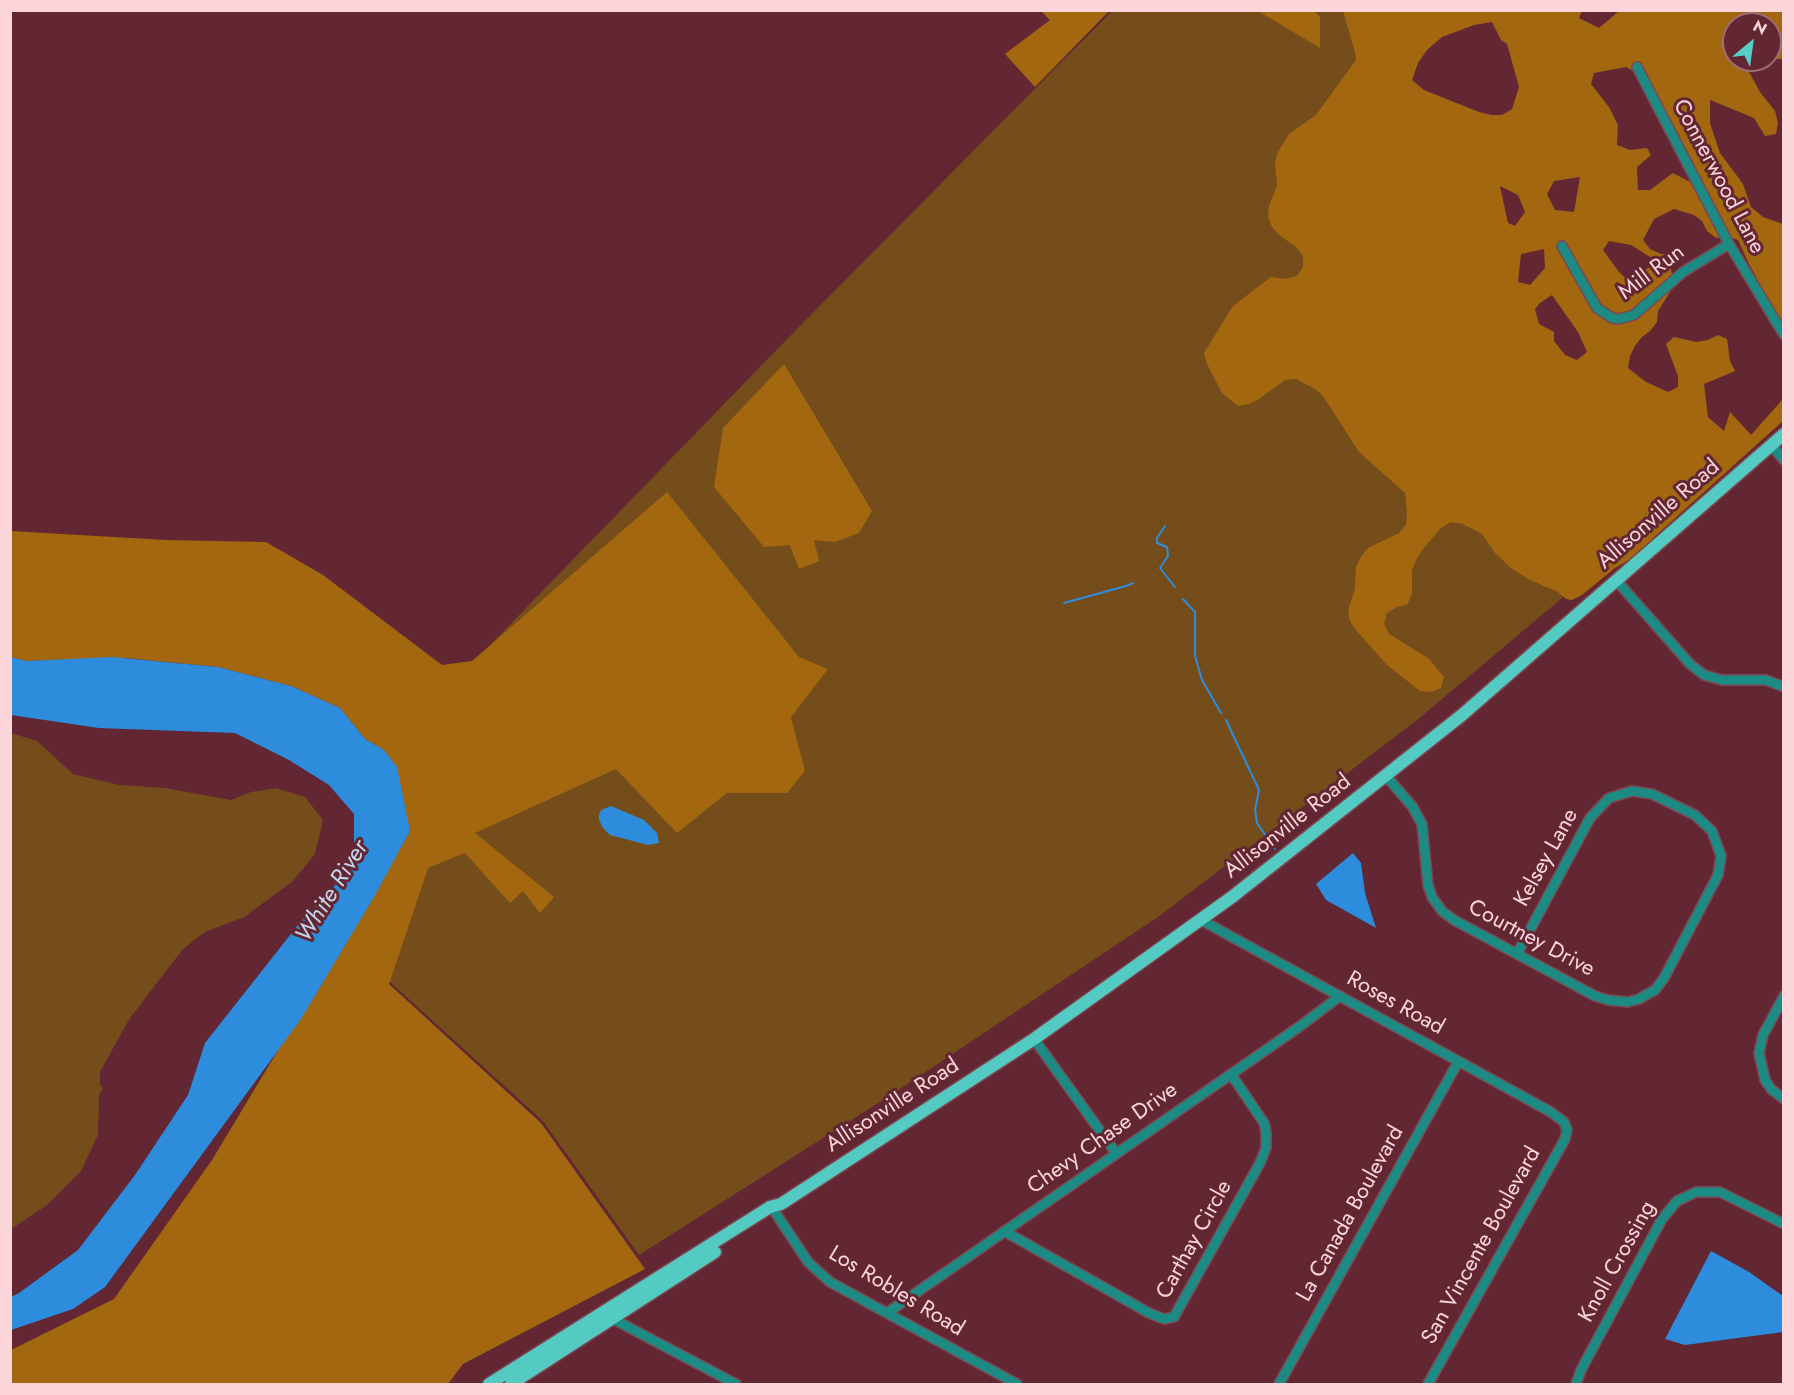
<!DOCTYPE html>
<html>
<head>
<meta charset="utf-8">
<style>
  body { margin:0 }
  #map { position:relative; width:1794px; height:1395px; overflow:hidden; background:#622733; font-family:Jost,sans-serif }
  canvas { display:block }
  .frame { position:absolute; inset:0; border:12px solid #fbd5da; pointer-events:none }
  .north { position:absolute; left:1722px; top:12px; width:60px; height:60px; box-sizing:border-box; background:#622733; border:2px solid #9f6d76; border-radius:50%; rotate:29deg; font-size:16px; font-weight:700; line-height:24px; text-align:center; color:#fbd5da }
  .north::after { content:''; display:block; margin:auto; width:21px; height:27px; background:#55cec5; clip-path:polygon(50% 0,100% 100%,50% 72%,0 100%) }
</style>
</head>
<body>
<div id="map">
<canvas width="1794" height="1395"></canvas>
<div class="frame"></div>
<div class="north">N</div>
</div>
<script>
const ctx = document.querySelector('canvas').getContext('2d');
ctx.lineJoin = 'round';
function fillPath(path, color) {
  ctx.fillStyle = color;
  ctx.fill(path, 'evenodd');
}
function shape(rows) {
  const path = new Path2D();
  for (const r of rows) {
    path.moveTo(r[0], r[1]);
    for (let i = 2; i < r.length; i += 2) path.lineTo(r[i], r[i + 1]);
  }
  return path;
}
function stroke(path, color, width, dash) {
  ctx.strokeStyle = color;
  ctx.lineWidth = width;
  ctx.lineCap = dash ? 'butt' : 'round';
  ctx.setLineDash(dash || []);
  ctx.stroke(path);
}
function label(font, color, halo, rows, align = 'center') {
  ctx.font = font + ' Jost,sans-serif';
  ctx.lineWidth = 6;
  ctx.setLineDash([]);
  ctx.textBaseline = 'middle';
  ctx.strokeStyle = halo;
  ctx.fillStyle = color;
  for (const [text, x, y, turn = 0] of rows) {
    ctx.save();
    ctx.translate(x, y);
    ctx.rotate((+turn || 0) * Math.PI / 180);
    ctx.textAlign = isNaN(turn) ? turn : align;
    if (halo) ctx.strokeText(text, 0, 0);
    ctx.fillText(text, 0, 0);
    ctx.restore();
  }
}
fillPath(shape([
  [1112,11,1361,11,1643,530,1417,720,1158,917,897,1091,639,1255,543,1121,369,963,457,679,795,331],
  [11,733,37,741,73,774,119,785,165,788,231,800,251,792,276,788,305,797,323,820,315,854,292,882,244,917,205,932,183,949,130,1018,100,1072,100,1085,103,1088,99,1095,98,1135,81,1171,47,1205,11,1229]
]), '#754d1a');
fillPath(shape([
  [1041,11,1109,11,1035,87,1005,54,1050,20],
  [1258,11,1314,11,1320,17,1320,48],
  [1343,11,1582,11,1579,18,1599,28,1619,11,1783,11,1783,59,1777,59,1770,54,1770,24,1734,24,1734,60,1746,60,1749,72,1760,92,1775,111,1778,123,1776,134,1765,136,1754,118,1710,100,1710,123,1720,153,1743,184,1751,207,1763,217,1783,224,1783,327,1749,264,1738,240,1727,236,1716,238,1707,231,1702,221,1694,215,1674,209,1654,219,1643,240,1650,249,1661,254,1673,255,1671,269,1673,281,1670,292,1658,311,1657,322,1650,331,1642,337,1635,346,1630,356,1628,368,1646,382,1668,392,1678,387,1678,376,1666,344,1674,337,1696,342,1708,340,1718,335,1727,339,1730,361,1735,371,1704,384,1708,417,1724,431,1730,412,1751,435,1783,399,1783,421,1654,537,1643,552,1615,568,1582,595,1572,600,1566,599,1558,592,1530,580,1511,568,1495,553,1482,534,1463,524,1451,522,1441,528,1422,550,1416,560,1412,570,1412,594,1407,605,1397,607,1387,613,1384,624,1389,634,1428,658,1444,677,1441,688,1431,692,1420,691,1386,664,1356,630,1350,621,1348,611,1355,589,1356,567,1361,557,1368,548,1399,533,1406,525,1407,514,1405,493,1359,452,1323,396,1315,389,1296,379,1285,380,1259,399,1249,404,1238,406,1222,393,1207,364,1204,353,1233,306,1271,277,1286,279,1297,276,1303,267,1303,256,1296,247,1279,235,1272,227,1268,217,1269,206,1277,185,1275,163,1278,152,1289,134,1316,115,1356,60,1355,52],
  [1492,22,1501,40,1507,44,1519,87,1512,109,1502,115,1491,115,1479,112,1424,90,1412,80,1418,63,1427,50,1442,37,1474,25],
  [1626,67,1637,73,1705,191,1696,192,1690,182,1673,173,1650,190,1638,190,1637,167,1651,155,1647,148,1630,150,1617,145,1618,125,1609,107,1591,84,1594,73],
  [1580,177,1574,212,1555,210,1547,194,1554,181],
  [1500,186,1518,195,1525,212,1515,226,1508,223],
  [1609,241,1631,245,1653,259,1652,266,1627,279,1619,272,1603,250],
  [1544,249,1545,268,1530,285,1518,282,1521,254],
  [1552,295,1578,332,1587,352,1577,360,1565,355,1554,341,1554,332,1539,324,1535,309,1540,303],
  [784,364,872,511,859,533,835,542,814,540,819,561,799,569,790,545,764,547,714,487,723,428],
  [667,492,799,657,828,669,791,717,805,771,787,793,727,793,677,833,616,769,475,833,554,897,540,913,523,891,510,903,465,853,428,868,389,984,541,1123,645,1269,463,1364,448,1384,11,1384,11,1350,114,1299,212,1160,410,831,384,750,365,739,340,708,291,686,218,667,126,658,26,661,11,657,10,531,166,540,266,542,323,575,442,665,472,661]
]), '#a3680f');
fillPath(shape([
  [11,657,26,661,112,657,218,667,291,686,340,708,365,739,384,750,397,767,410,831,374,897,301,1019,105,1287,73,1309,11,1330,11,1297,19,1293,78,1250,135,1175,188,1095,205,1043,298,925,333,888,354,857,354,814,329,785,289,760,235,733,99,728,11,715],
  [611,806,644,820,657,833,659,843,648,845,610,835,603,828,599,820,599,815,601,810],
  [1353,853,1361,863,1365,893,1376,928,1326,900,1316,884],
  [1711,1251,1749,1272,1783,1296,1783,1332,1685,1345,1665,1339]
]), '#2e8cdc');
stroke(shape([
  [1165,526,1157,538,1157,543,1167,547,1168,556,1160,568,1175,587],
  [1183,599,1195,612,1195,656,1202,680,1221,713],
  [1064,603,1126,586,1133,583],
  [1226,720,1259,790,1255,810,1257,823,1275,849]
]), '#2e8cdc', 2);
const minor = shape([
  [1637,67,1729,244,1784,335],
  [1562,246,1597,308,1612,318,1619,319,1634,315,1683,272,1729,244],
  [1771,445,1784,460],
  [1616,580,1690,664,1704,675,1722,680,1766,680,1784,687],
  [1386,776,1412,806,1422,824,1428,885,1432,897,1442,911,1454,920,1595,996,1608,1000,1628,1002,1639,999,1655,990,1664,978,1718,875,1721,856,1712,831,1695,815,1652,794,1632,791,1609,798,1590,818,1517,954],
  [1201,920,1551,1112,1564,1122,1567,1130,1565,1139,1428,1384],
  [1784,996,1763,1035,1759,1053,1765,1080,1771,1089,1784,1099],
  [1034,1039,1116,1153],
  [775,1212,808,1262,830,1282,1017,1384],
  [1004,1231,1149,1313,1164,1319,1174,1317,1260,1163,1266,1148,1266,1132,1264,1123,1231,1074],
  [887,1313,1299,1027,1340,996],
  [613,1319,736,1384],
  [1279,1384,1458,1062],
  [1576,1384,1581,1370,1662,1219,1677,1201,1696,1192,1720,1192,1784,1224]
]);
const major = shape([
  [489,1384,770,1207,781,1204,1034,1039,1232,897,1462,715,1784,434],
  [511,1384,715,1252]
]);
stroke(minor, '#7e4651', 12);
stroke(major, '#7e4651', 15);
stroke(minor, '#1b8b84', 9);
stroke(major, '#53cac2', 12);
label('22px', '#fbd5da', '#622733', [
  ["Connerwood Lane",1718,177,62],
  ["Mill Run",1652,273,-37],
  ["Allisonville Road",1659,515,-41],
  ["Allisonville Road",1288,827,-38],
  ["Kelsey Lane",1547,858,-61],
  ["Courtney Drive",1531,939,28],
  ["Roses Road",1395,1004,29],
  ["Allisonville Road",893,1106,-33],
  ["Chevy Chase Drive",1103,1139,-35],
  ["La Canada Boulevard",1351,1214,-61],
  ["Carthay Circle",1195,1240,-61],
  ["San Vincente Boulevard",1482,1246,-61],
  ["Knoll Crossing",1618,1262,-61],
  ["Los Robles Road",896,1292,31]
]);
label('italic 24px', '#c4d8ed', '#622733', [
  ["White River",333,892,-58]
]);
</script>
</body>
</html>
